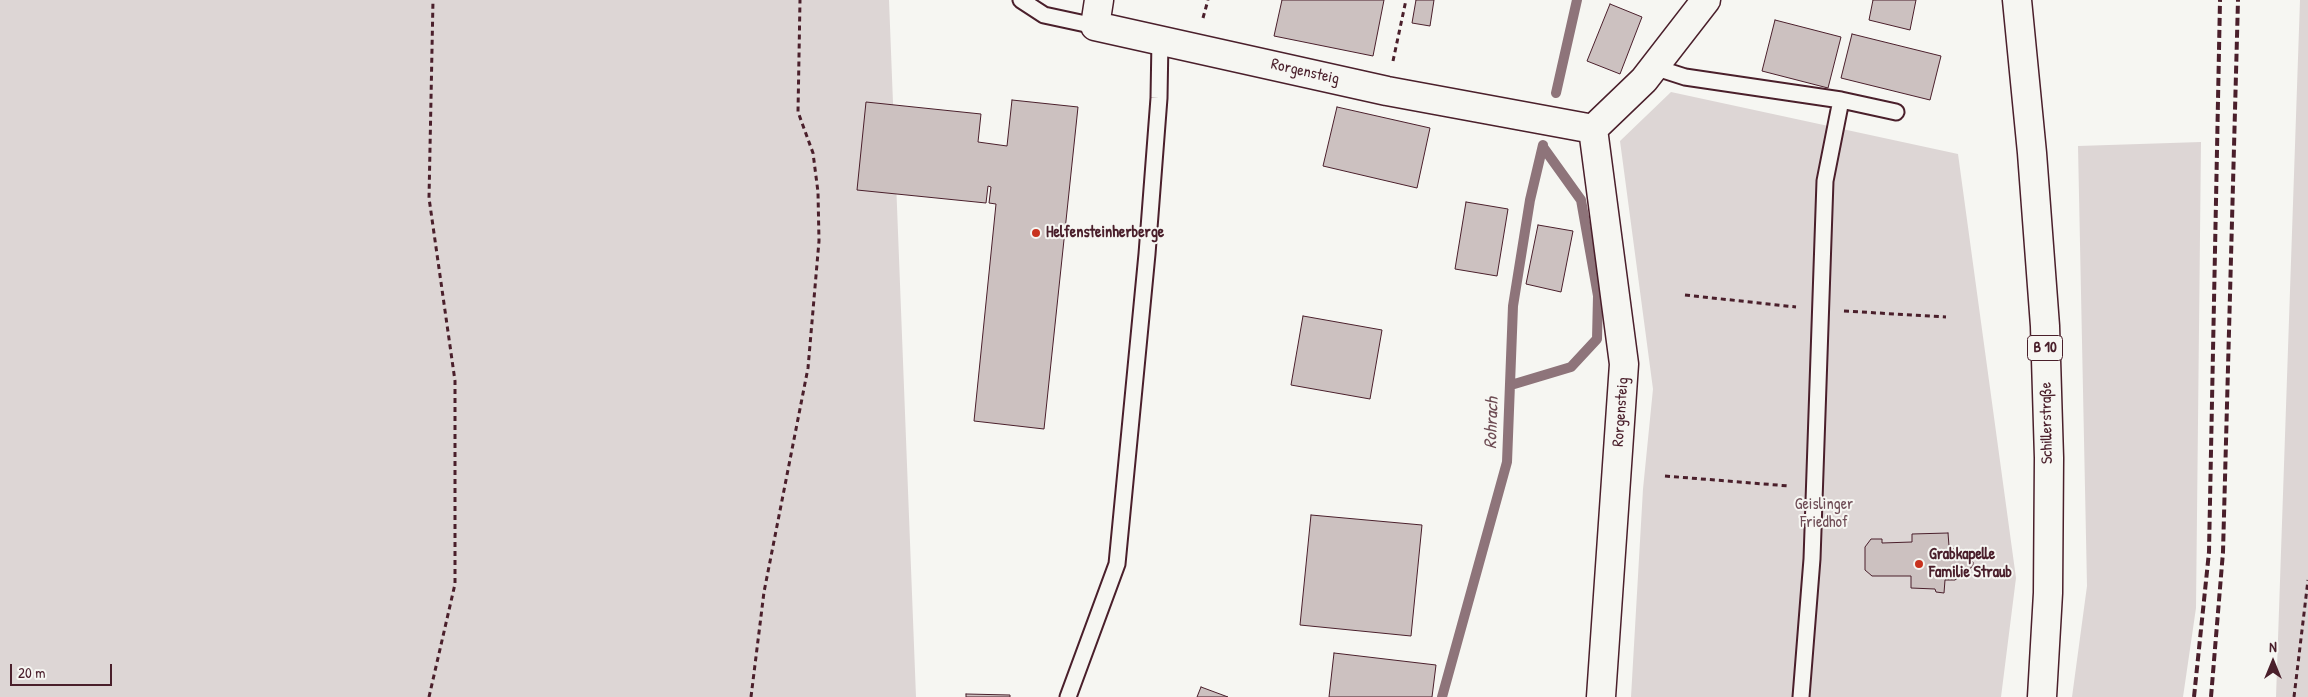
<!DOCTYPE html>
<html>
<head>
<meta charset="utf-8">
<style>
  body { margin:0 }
  #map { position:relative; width:2308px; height:697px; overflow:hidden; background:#f6f6f2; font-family:"Patrick Hand",sans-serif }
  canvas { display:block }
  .north { position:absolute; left:2248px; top:637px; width:50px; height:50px; -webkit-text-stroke:4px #f6f6f2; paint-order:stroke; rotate:0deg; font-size:14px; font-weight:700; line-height:20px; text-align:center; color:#4a1f2b }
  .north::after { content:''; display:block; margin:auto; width:18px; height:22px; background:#4a1f2b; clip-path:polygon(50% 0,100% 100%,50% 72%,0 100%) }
  .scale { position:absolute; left:10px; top:664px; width:102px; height:22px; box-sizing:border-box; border:2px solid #4a1f2b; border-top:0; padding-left:6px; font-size:15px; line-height:18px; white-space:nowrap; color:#4a1f2b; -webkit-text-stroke:4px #f6f6f2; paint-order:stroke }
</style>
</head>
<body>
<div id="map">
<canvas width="2308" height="697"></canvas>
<div class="north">N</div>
<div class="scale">20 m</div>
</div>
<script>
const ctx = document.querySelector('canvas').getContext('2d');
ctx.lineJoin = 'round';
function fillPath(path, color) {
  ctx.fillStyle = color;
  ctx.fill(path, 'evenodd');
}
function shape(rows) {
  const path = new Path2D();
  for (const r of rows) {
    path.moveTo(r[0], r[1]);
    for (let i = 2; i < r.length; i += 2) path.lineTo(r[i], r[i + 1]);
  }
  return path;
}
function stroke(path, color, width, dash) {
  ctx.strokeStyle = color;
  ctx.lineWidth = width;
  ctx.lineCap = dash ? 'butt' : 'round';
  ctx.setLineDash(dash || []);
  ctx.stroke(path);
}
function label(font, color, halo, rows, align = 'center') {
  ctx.font = font + ' "Patrick Hand",sans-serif';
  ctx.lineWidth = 4;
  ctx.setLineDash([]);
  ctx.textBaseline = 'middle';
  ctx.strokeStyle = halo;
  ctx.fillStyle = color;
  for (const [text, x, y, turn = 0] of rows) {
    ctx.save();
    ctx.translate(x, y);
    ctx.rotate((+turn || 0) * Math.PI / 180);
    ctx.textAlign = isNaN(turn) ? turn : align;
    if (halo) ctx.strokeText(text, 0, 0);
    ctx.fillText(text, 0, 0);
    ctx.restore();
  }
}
fillPath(shape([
  [0,0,889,0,916,697,0,697],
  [2300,0,2308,0,2308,697,2276,697],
  [1671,92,1958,154,2016,578,2001,697,1631,697,1643,489,1653,389,1620,141],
  [2201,142,2196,608,2183,697,2072,697,2087,586,2078,146]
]), '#ddd6d5');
stroke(shape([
  [1556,93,1577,0],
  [1511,385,1571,367,1597,339,1598,296,1581,200,1543,147],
  [1442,697,1507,462,1513,306,1530,200,1543,145]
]), '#8e747a', 10);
const building = shape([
  [1282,0,1384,0,1373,56,1274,36,1282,0],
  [1416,0,1434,0,1430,26,1412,23,1416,0],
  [1873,0,1916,0,1910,30,1869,20,1873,0],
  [1610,4,1642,17,1620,74,1587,61,1610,4],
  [1775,20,1841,37,1828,88,1762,71,1775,20],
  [1852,34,1941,56,1930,100,1841,78,1852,34],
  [1012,100,1078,107,1044,429,974,421,996,204,989,203,991,187,988,186,986,203,857,190,866,102,981,114,978,142,1007,146,1012,100],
  [1337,107,1430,128,1417,188,1323,166,1337,107],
  [1466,202,1508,209,1497,276,1455,269,1466,202],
  [1538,225,1573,231,1561,292,1526,284,1538,225],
  [1303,316,1382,330,1370,399,1291,385,1303,316],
  [1311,515,1422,525,1411,636,1300,625,1311,515],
  [1948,533,1949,546,1973,562,1973,566,1955,580,1945,580,1944,593,1936,592,1935,589,1911,588,1911,576,1872,576,1865,570,1865,547,1871,539,1882,539,1882,543,1912,542,1912,534,1948,533],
  [1334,653,1436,665,1432,697,1329,697,1334,653],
  [1201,687,1228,697,1197,697,1201,687],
  [966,694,1010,695,1010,697,966,697,966,694]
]);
fillPath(building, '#ccc1c0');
stroke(building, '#4a1f2b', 1);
const lane = shape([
  [1021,0,1044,15,1095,26],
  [1654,67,1685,77,1841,100,1896,112],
  [1068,697,1117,564,1147,254,1159,98,1160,40],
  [1801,697,1812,559,1825,181,1841,100]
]);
const street = shape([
  [1099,0,1095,26,1387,91,1593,129],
  [1593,129,1624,364,1601,697],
  [1593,129,1644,80,1706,0]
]);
const primary = shape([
  [2017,0,2032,153,2045,326,2049,458,2048,593,2042,697]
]);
stroke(lane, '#4a1f2b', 19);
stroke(street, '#4a1f2b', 31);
stroke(primary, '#4a1f2b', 31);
stroke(shape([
  [1203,18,1208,0],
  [1393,61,1406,0],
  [1685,295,1796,307],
  [1844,311,1946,317],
  [1665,476,1789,486],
  [429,697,455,584,455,381,429,198,433,0],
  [751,697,764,592,808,368,819,241,818,192,813,153,798,112,800,0],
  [2294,697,2308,580]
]), '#4a1f2b', 3, [5, 4]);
stroke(lane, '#f6f6f2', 15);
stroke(street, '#f6f6f2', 28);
stroke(primary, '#f6f6f2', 28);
stroke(shape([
  [2194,697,2209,552,2220,0],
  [2211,697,2223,552,2238,0]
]), '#4a1f2b', 4, [8, 4]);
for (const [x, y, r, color] of [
  [1036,233,5,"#c8321e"],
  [1919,564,5,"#c8321e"]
]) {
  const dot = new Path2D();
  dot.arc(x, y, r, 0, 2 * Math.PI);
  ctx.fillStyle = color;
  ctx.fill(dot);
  stroke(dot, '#f6f6f2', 2);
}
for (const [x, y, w] of [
  [2045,348,35]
]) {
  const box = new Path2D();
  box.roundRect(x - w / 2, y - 12.5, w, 25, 4);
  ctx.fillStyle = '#f6f6f2';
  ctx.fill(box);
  stroke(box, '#4a1f2b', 1);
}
label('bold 15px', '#4a1f2b', null, [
  ["B 10",2045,348]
]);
label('16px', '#4a1f2b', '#f6f6f2', [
  ["Rorgensteig",1305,72,13],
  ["Rorgensteig",1621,412,-86],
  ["Schillerstraße",2047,423,-91]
]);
label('bold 16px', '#4a1f2b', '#f6f6f2', [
  ["Helfensteinherberge",1046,233],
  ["Grabkapelle",1929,555],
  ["Familie Straub",1929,573]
], 'left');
label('16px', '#6f4d56', '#f6f6f2', [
  ["Geislinger",1824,505],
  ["Friedhof",1824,523]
]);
label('italic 18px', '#6c4a52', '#f6f6f2', [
  ["Rohrach",1492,423,-88]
]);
</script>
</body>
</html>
